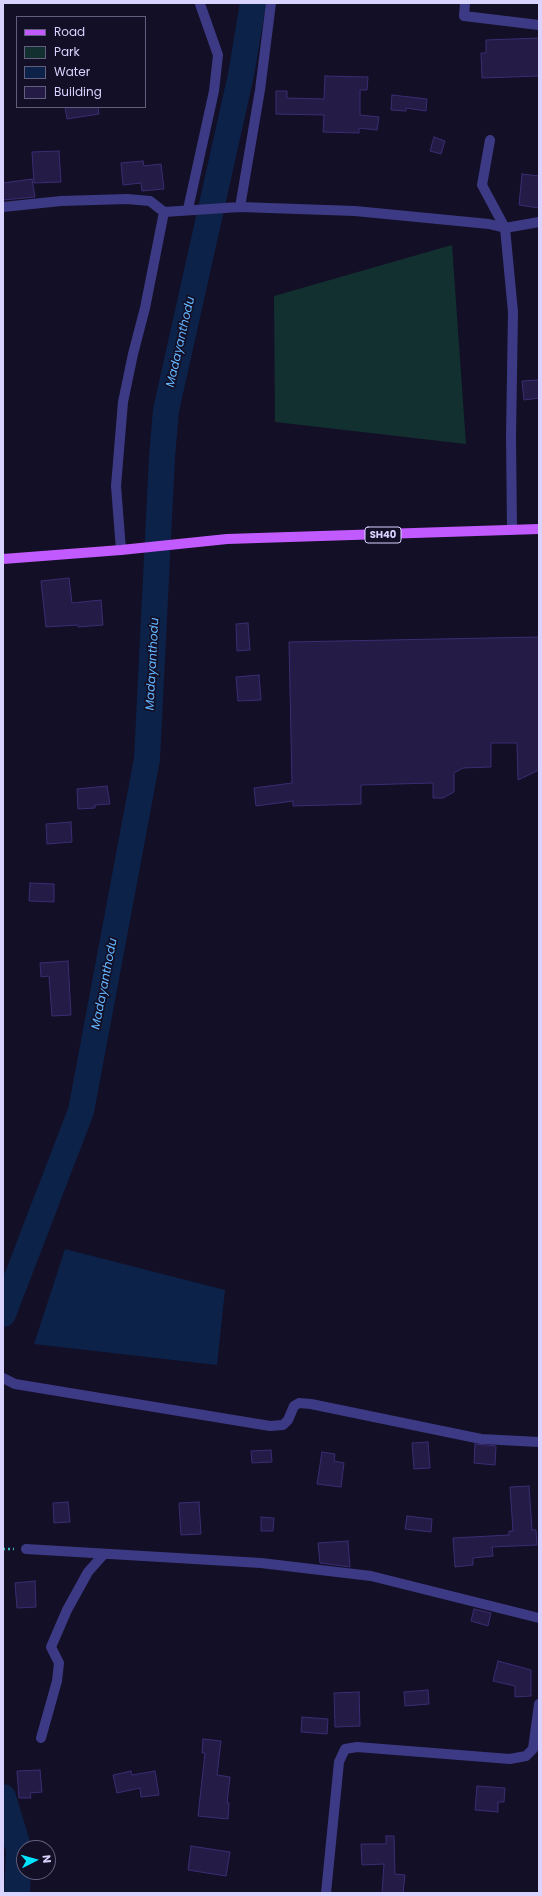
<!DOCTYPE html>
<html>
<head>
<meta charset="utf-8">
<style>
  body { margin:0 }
  #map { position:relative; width:542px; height:1896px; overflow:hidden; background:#130f26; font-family:Poppins,sans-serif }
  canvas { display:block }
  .frame { position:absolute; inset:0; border:4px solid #d9d4ff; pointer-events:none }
  .legend { position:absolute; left:16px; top:16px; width:130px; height:92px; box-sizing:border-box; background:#130f26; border:1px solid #625e7d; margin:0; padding:5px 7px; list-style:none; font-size:12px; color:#d9d4ff }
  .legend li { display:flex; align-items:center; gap:8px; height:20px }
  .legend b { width:20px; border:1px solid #625e7d }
  .north { position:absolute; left:16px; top:1840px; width:40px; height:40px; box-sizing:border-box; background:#130f26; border:1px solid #625e7d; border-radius:50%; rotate:84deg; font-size:11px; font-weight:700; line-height:16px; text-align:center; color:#d9d4ff }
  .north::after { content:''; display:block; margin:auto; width:14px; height:18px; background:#00e5ff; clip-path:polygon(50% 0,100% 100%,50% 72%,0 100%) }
</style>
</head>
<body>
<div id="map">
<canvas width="542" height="1896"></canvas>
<div class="frame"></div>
<ul class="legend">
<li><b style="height:5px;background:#c25bff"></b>Road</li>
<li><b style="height:11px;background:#12302f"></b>Park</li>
<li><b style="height:11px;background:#0c2248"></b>Water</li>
<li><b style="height:11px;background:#241b47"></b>Building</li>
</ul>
<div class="north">N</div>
</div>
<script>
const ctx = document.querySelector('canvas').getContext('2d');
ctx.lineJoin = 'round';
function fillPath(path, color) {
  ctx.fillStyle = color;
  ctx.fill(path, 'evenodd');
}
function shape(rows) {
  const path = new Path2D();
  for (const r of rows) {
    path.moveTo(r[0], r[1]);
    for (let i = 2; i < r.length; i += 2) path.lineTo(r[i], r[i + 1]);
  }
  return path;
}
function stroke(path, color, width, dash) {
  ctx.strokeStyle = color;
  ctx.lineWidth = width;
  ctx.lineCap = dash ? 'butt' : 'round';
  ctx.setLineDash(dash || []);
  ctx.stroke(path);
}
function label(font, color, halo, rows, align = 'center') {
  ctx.font = font + ' Poppins,sans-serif';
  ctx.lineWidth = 3.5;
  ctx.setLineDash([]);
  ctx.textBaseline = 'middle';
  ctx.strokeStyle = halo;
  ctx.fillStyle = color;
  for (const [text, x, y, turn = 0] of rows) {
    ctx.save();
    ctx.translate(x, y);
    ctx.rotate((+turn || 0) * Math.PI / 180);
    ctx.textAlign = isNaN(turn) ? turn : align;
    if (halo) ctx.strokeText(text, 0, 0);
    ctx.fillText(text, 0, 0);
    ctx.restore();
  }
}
fillPath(shape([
  [452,245,466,444,275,422,274,296]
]), '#12302f');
fillPath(shape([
  [65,1249,225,1290,217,1365,34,1344]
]), '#0c2248');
stroke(shape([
  [3,1314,81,1111,147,759,162,457,166,410,241,75,253,3],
  [3,1797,19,1850,17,1893]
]), '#0c2248', 26);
const building = shape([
  [539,38,539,76,482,78,481,53,486,53,486,40,539,38],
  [325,76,368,77,367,90,360,90,360,115,379,117,377,130,359,128,359,133,323,132,324,115,276,114,276,91,287,91,287,98,324,99,325,76],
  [392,95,427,99,426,111,406,108,406,111,391,110,392,95],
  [65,107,98,107,99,114,67,119,65,107],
  [434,137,445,141,441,154,430,151,434,137],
  [59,151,61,182,34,183,32,152,59,151],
  [143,161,144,166,161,164,164,189,142,191,141,183,123,185,121,163,143,161],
  [522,174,539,176,539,208,519,205,522,174],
  [32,179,35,197,3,200,3,183,32,179],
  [539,380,539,398,524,400,522,381,539,380],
  [69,578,72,603,101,600,103,625,78,627,78,625,46,627,41,581,69,578],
  [248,623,250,650,237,651,236,624,248,623],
  [539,637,539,770,518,780,517,743,491,743,491,767,463,768,454,773,454,792,443,798,433,798,433,783,361,785,361,804,293,806,293,801,256,806,254,788,292,783,289,642,539,637],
  [259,675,261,700,238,701,236,677,259,675],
  [107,786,110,804,95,805,95,808,78,809,77,789,107,786],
  [71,822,72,842,47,844,46,824,71,822],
  [30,883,54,884,54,902,29,901,30,883],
  [68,961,71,1015,52,1016,49,976,41,977,40,963,68,961],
  [428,1442,430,1468,414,1469,412,1443,428,1442],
  [475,1444,496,1446,495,1465,474,1463,475,1444],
  [271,1450,272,1462,252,1463,251,1451,271,1450],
  [322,1452,335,1454,334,1461,344,1463,341,1487,317,1484,322,1452],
  [529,1486,532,1530,536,1530,537,1545,492,1547,493,1556,473,1558,473,1565,455,1567,453,1538,509,1535,509,1531,513,1531,510,1487,529,1486],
  [68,1502,70,1522,54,1523,53,1503,68,1502],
  [199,1502,201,1534,181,1535,179,1503,199,1502],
  [407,1516,432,1519,431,1532,405,1529,407,1516],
  [261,1517,274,1518,273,1531,261,1531,261,1517],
  [348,1541,350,1567,320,1563,318,1543,348,1541],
  [35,1581,36,1607,17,1608,15,1583,35,1581],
  [474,1609,491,1613,488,1626,471,1621,474,1609],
  [498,1661,531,1670,531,1696,515,1697,515,1686,493,1681,498,1661],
  [428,1690,429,1704,405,1706,404,1692,428,1690],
  [359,1692,360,1726,335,1727,334,1693,359,1692],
  [302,1717,328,1719,327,1734,301,1732,302,1717],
  [203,1739,221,1741,217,1775,230,1777,227,1803,229,1803,228,1819,198,1816,205,1753,202,1753,203,1739],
  [40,1770,42,1792,30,1793,31,1798,19,1798,17,1771,40,1770],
  [131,1771,132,1775,155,1771,159,1795,141,1797,140,1788,117,1793,113,1775,131,1771],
  [477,1786,505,1788,504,1802,498,1802,498,1812,475,1810,477,1786],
  [386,1836,394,1836,395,1874,405,1875,403,1893,382,1893,384,1864,362,1865,361,1844,386,1844,386,1836],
  [191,1846,230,1852,226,1876,188,1870,191,1846]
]);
fillPath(building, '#241b47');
stroke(building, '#3b2d73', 1);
stroke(shape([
  [3,1549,14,1549]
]), '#2fb8b0', 2.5, [2, 3]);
stroke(shape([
  [465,3,464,16,539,25],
  [490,140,482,185,505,228,539,222],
  [3,207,61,201,127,199,150,201,164,212,145,308,133,354,123,402,116,486,121,550],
  [240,207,260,90,271,3],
  [188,209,214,91,218,55,200,4],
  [164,212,240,207,355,211,489,224,505,228,513,312,511,436,512,530],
  [3,1378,15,1384,270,1426,283,1425,288,1420,294,1406,299,1403,311,1404,481,1439,539,1442],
  [26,1549,261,1563,371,1576,539,1618],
  [41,1738,57,1681,59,1663,51,1647,67,1610,88,1572,104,1554],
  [326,1893,339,1762,345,1749,357,1747,510,1759,526,1756,533,1749,539,1704]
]), '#3d3a85', 10);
stroke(shape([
  [3,559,121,550,227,539,539,529]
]), '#c25bff', 10);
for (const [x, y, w] of [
  [383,535,36]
]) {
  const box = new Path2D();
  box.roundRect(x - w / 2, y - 8, w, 16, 3);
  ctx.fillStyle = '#130f26';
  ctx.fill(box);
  stroke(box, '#d9d4ff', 1);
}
label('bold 10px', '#d9d4ff', null, [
  ["SH40",383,535]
]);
label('italic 12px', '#62b6ff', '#130f26', [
  ["Madayanthodu",181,342,-77],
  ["Madayanthodu",153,664,-87],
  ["Madayanthodu",105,984,-79]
]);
</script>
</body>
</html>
